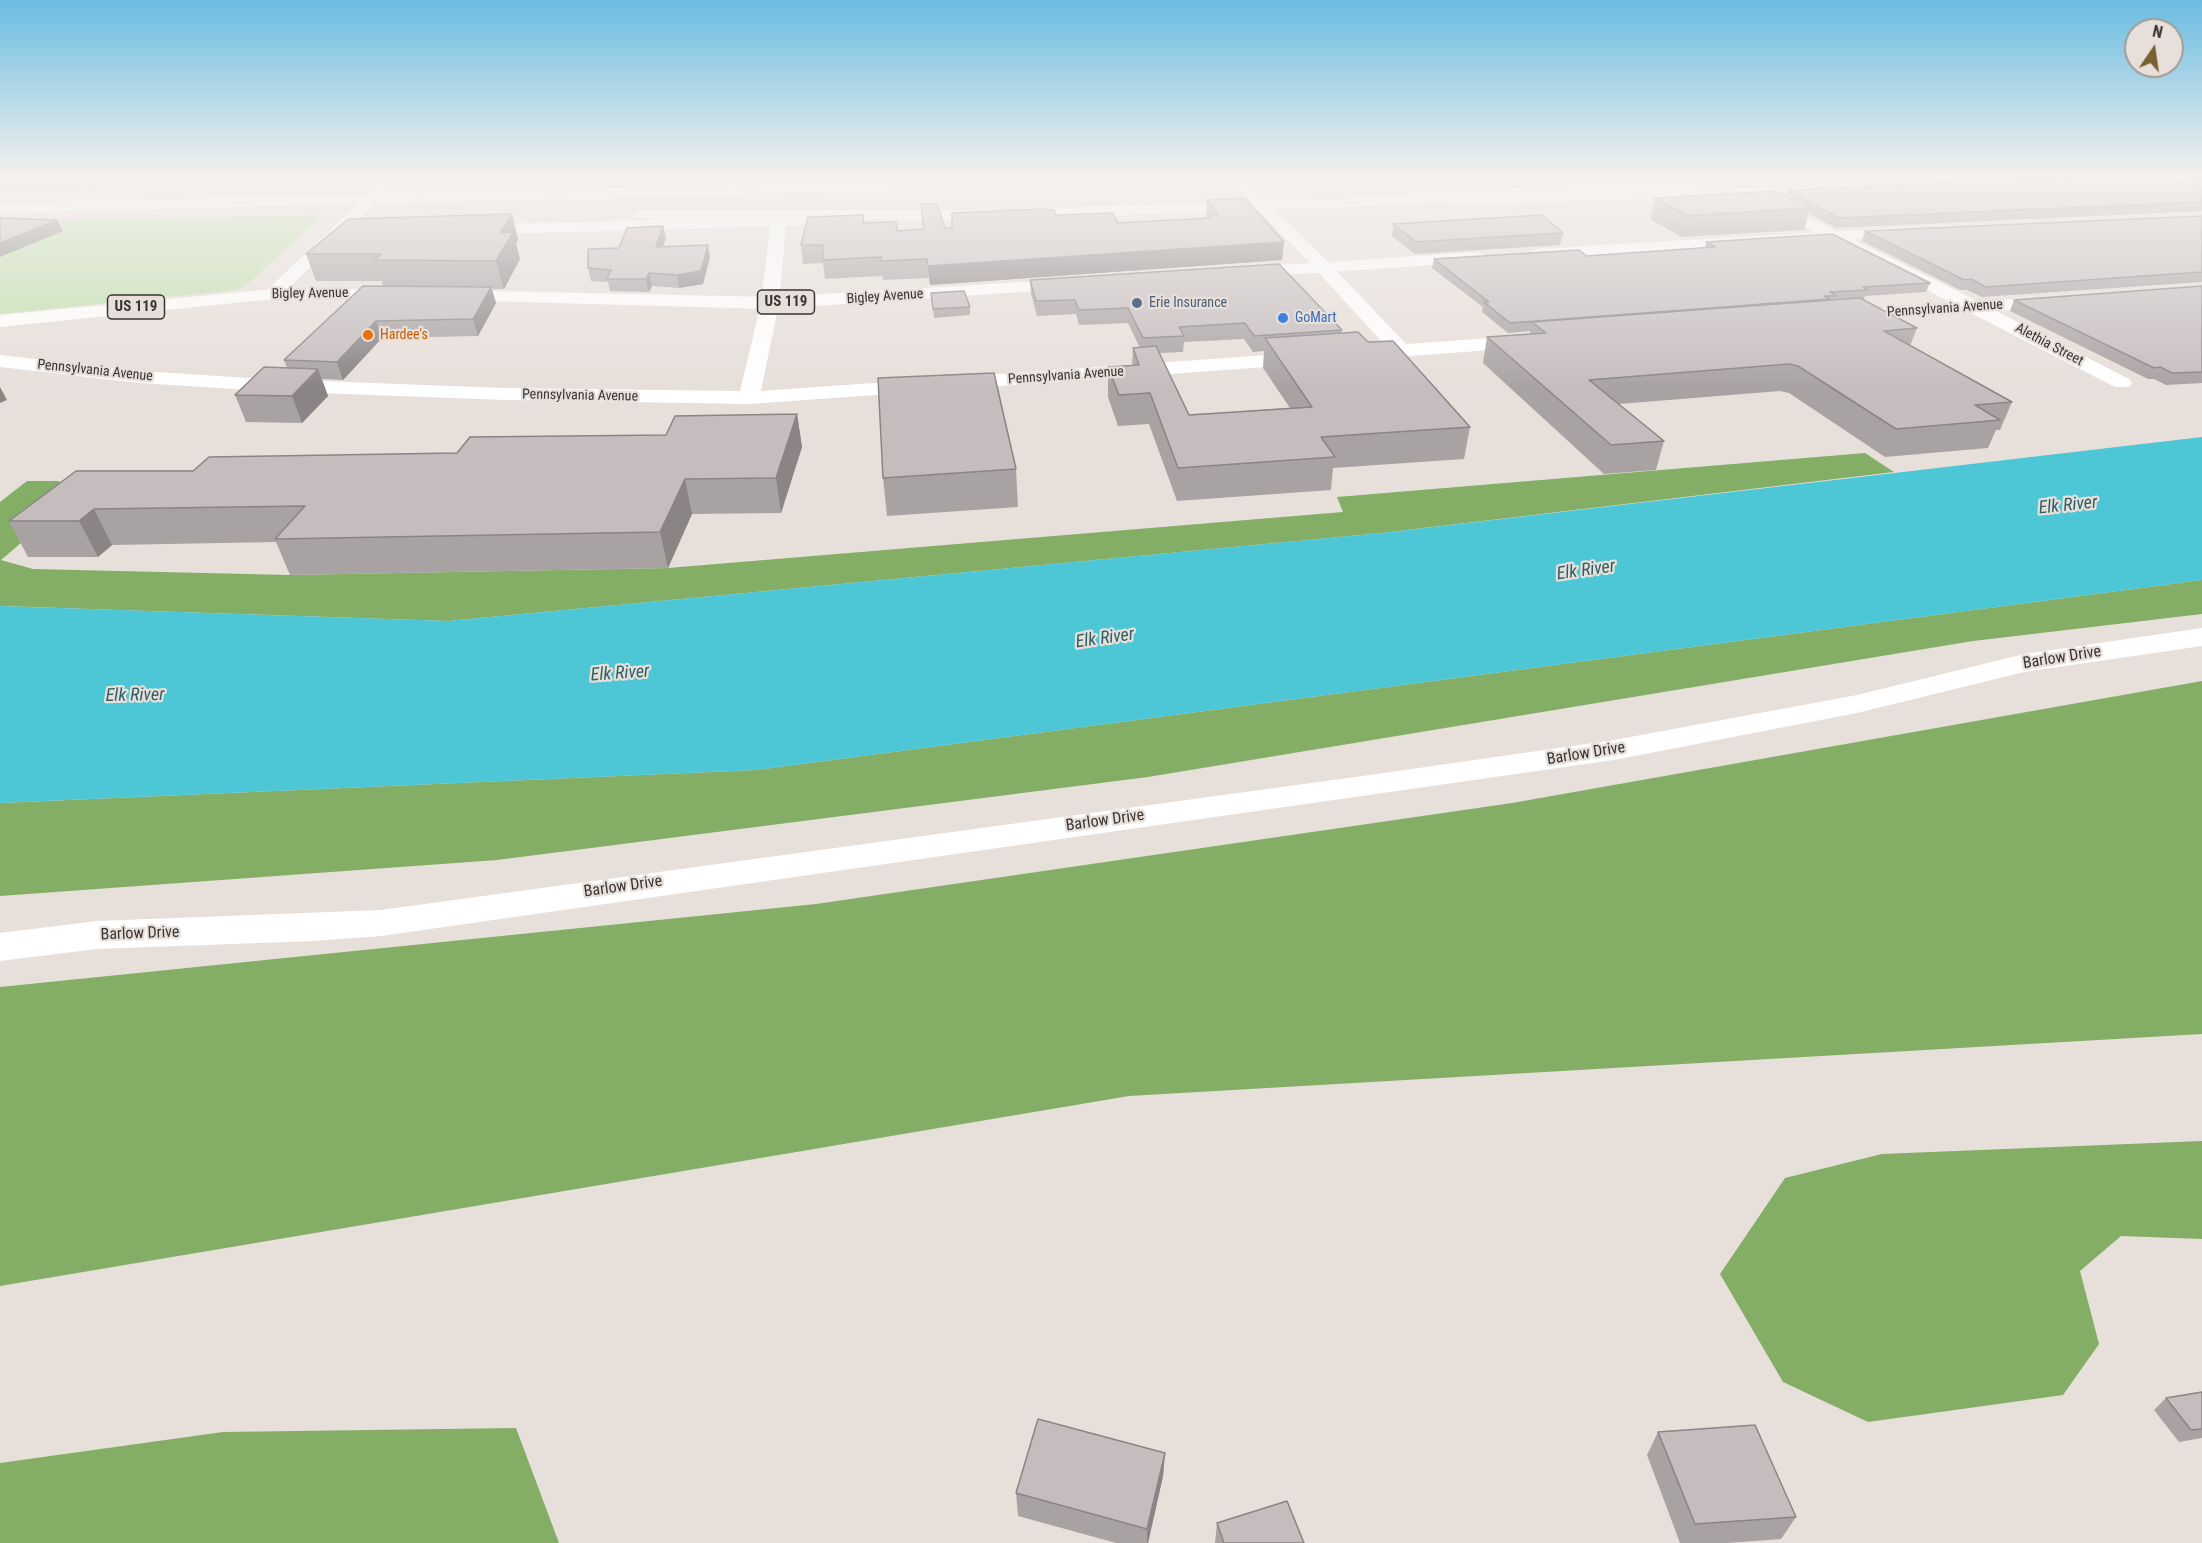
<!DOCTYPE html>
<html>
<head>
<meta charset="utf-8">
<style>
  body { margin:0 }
  #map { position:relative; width:2202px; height:1543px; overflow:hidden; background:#e7dfda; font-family:"Roboto Condensed",sans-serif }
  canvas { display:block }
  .north { position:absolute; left:2124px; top:18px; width:60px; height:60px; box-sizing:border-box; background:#e7dfda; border:2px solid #a19b97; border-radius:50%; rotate:13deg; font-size:16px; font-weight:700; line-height:24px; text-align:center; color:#393533 }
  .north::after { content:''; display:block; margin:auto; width:21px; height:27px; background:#786030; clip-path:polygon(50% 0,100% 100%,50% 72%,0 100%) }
</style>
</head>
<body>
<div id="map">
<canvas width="2202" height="1543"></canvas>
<div class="north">N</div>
</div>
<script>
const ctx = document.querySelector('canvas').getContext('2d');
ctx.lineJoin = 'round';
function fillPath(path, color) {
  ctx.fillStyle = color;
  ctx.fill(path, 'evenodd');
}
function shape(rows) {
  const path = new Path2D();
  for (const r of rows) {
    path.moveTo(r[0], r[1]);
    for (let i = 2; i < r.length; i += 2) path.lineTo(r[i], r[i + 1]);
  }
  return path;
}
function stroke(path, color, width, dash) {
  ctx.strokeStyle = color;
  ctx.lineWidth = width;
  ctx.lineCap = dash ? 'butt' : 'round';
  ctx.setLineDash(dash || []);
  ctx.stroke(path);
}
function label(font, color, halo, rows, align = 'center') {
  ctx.font = font + ' "Roboto Condensed",sans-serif';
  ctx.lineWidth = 4.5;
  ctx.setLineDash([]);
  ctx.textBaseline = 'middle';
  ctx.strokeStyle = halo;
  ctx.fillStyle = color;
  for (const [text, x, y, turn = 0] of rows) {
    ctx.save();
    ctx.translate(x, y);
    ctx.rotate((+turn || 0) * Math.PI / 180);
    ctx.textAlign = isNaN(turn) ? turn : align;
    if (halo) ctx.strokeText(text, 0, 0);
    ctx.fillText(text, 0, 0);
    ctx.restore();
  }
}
fillPath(shape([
  [1991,174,2061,174,1884,181],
  [318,176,324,180,0,189,0,180],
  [324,215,245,286,235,290,0,314,0,222]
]), '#c0dfac');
fillPath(shape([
  [1865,453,1894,472,1382,533,448,621,0,606,0,502,27,481,59,481,70,501,1,560,33,569,290,575,668,568,1343,512,1337,497],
  [2202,580,2202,614,1973,641,1148,777,497,860,0,896,0,803,756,770],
  [2202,681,2202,1034,1129,1096,0,1286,0,987,816,904,1512,803],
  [2202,1141,2202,1239,2121,1236,2080,1271,2099,1344,2063,1395,1868,1422,1783,1382,1720,1274,1785,1178,1882,1154],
  [516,1428,559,1543,0,1543,0,1463,223,1432]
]), '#84ae66');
fillPath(shape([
  [2202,437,2202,580,756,770,0,803,0,606,448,621,1382,533]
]), '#4dc7d6');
fillPath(shape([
  [0,174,57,174,50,178,0,179,0,174],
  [389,174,405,174,279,298,267,298,264,294,267,290,389,174],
  [1832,186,1837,187,1839,190,1837,193,1452,205,1444,200,1452,195,1832,186],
  [1766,196,1977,301,2063,297,2066,301,2063,305,2057,307,1996,311,2129,379,2132,383,2129,387,2115,387,1971,313,1838,321,1836,317,1845,311,1952,303,1761,204,1758,201,1766,196],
  [853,214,859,216,861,219,859,222,786,226,779,303,761,391,1309,352,1316,354,1319,358,1316,362,1309,364,749,404,505,400,265,391,140,383,0,367,0,355,140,371,265,379,505,388,740,391,761,303,770,226,470,235,462,230,470,225,853,214],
  [1323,262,1329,263,1406,344,1531,335,1541,341,1531,347,1358,360,1351,358,1348,354,1351,350,1386,346,1317,271,1314,267,1317,263,1323,262],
  [2202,628,2202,646,2024,672,1857,713,1614,760,381,936,313,941,97,949,0,961,0,933,97,921,381,910,1377,774,1614,740,1857,695,2024,654,2202,628]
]), '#fff');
fillPath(shape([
  [1225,174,1240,174,1266,200,1356,199,1359,202,1356,205,1351,207,1275,209,1328,262,1478,252,1486,257,1478,262,1239,278,1230,273,1233,269,1310,263,1258,210,1012,219,1004,214,1012,209,1250,201,1225,174],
  [1910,227,1916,229,1918,232,1916,235,1536,259,1528,254,1536,249,1910,227],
  [1074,279,1083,284,1080,288,770,309,449,300,440,295,449,290,770,297,1074,279],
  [273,289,400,289,409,294,400,299,273,299,0,327,0,315,273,289]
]), '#fff');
fillPath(shape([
  [1200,174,1401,174,1394,178,0,213,0,203,1200,174],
  [1787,174,1883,174,1876,178,1351,207,1343,202,1351,197,1787,174],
  [641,210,992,210,1000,215,992,220,635,218,633,215,641,210]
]), '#fff');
fillPath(shape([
  [2191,174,2202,174,2202,185,2188,180],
  [2202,188,2202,211,1835,228,1809,213,1804,230,1681,237,1650,219,1655,198,1785,196,1787,190],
  [1207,200,1282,260,930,285,929,278,883,280,882,276,825,279,823,263,803,264,801,245,897,231,923,229,921,204,945,228,1056,215,1117,223,1206,218],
  [512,214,518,240,516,244,520,259,504,289,492,289,496,303,478,336,382,338,343,380,322,379,328,396,302,423,246,422,235,395,287,368,284,360,383,286,382,281,316,281,306,254],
  [2202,216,2202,282,1982,297,1967,290,1960,290,1862,241,1865,231],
  [1393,224,1563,233,1560,245,1415,254,1392,236],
  [666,238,663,247,710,257,703,284,679,288,652,286,649,292,610,291,608,282,591,281,588,268,619,248],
  [1706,242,1930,283,1926,292,1865,296,1864,299,1862,299,1917,328,1910,346,2012,402,2000,430,1996,430,1988,448,1885,457,1789,393,1780,391,1619,404,1664,441,1656,470,1604,474,1483,363,1487,337,1530,334,1530,331,1508,333,1482,312,1483,307,1432,268,1434,259,1587,256,1705,248],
  [1030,280,1342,330,1341,333,1368,342,1470,427,1464,459,1333,468,1331,490,1177,501,1149,424,1118,426,1108,397,1108,367,1132,366,1133,348,1140,348,1128,323,1079,325,1076,314,1037,316,1031,294],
  [1244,339,1253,352,1264,351,1263,368,1290,408,1189,415,1159,353,1183,352,1184,342],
  [2202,286,2202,383,2166,385,2154,379,2148,379,2010,311,2014,300],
  [931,293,970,307,970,315,934,318],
  [797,414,802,447,781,513,692,514,668,568,290,575,276,542,112,545,98,557,28,557,9,521,193,471,457,453,666,435],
  [1016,469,1018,507,887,516,883,478],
  [2202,1392,2202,1438,2179,1442,2154,1410,2166,1398],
  [1658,1432,1796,1517,1781,1539,1727,1543,1680,1543,1647,1455],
  [1165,1453,1163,1476,1148,1543,1116,1543,1018,1516,1016,1493],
  [1217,1523,1304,1543,1215,1543]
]), '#a9a2a3');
fillPath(shape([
  [512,214,518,240,516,244,520,259,504,289,496,261,500,233],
  [57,220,63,231,0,257,0,243],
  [663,226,666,238,658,259,656,247],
  [1284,242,1282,260,930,285,928,266],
  [708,245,710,257,703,284,679,288,677,275],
  [649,273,652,286,649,292,646,279],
  [491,287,496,303,478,336,473,319],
  [376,321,382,338,343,380,337,362],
  [318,369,328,396,302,423,292,396],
  [0,387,7,400,0,403],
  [797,414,802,447,781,513,776,478],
  [685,479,692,514,668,568,660,532],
  [94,509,112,545,98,557,79,521],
  [1165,1453,1163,1476,1148,1543,1147,1543,1147,1529]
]), '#8a8485');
const building = shape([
  [2133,174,2155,174,2202,188,2202,202,1839,218,1787,190,2133,174],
  [1776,191,1811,208,1687,216,1655,198,1776,191],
  [1245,198,1284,242,928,266,927,259,881,261,881,257,823,260,823,245,801,245,808,217,864,215,863,223,896,222,897,231,924,229,921,204,937,204,945,228,952,228,952,213,1042,209,1054,210,1056,215,1113,213,1117,223,1212,218,1210,215,1219,215,1207,200,1245,198],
  [512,214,500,233,513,232,496,261,375,260,381,254,306,254,348,219,512,214],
  [1542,215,1563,233,1416,242,1393,224,1542,215],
  [2202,216,2202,272,1986,287,1971,279,1964,280,1865,231,2202,216],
  [0,218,57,220,0,243,0,218],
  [663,226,656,247,708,245,701,271,677,275,649,273,646,279,607,279,611,270,588,268,588,249,619,248,627,228,663,226],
  [1832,234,1930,283,1863,287,1867,290,1830,292,1837,296,1824,296,1830,299,1510,323,1484,302,1489,302,1434,259,1579,250,1587,256,1600,255,1715,247,1706,242,1832,234],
  [1279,264,1342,330,1254,336,1245,323,1179,327,1184,336,1143,338,1128,308,1079,310,1075,300,1036,301,1030,280,1279,264],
  [363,286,491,287,473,319,376,321,337,362,284,360,363,286],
  [2202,286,2202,372,2172,373,2160,367,2154,368,2014,300,2202,286],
  [964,291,970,307,933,309,931,293,964,291],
  [1860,298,1917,328,1884,331,2012,402,1975,405,2000,420,1896,429,1798,366,1789,364,1589,380,1664,441,1611,445,1487,337,1546,333,1532,322,1860,298],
  [1358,332,1368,342,1393,341,1470,427,1321,437,1335,457,1178,468,1150,393,1119,395,1108,367,1139,365,1133,348,1156,346,1189,415,1312,407,1265,338,1358,332],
  [264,367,318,369,292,396,235,395,264,367],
  [994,373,1016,469,883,478,878,378,994,373],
  [797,414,776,478,685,479,660,532,275,539,305,506,94,509,79,521,9,521,76,471,193,471,209,457,457,453,470,437,666,435,675,416,797,414],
  [2202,1392,2202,1429,2191,1430,2166,1398,2202,1392],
  [1038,1419,1165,1453,1147,1529,1016,1493,1038,1419],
  [1755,1425,1796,1517,1695,1524,1658,1432,1755,1425],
  [1287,1501,1304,1543,1224,1543,1217,1523,1287,1501]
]);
fillPath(building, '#c5bcbe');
stroke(building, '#8a8485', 1.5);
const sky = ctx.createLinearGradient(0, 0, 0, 390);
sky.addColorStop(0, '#6abce1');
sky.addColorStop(0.45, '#f4f1ee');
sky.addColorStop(1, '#f4f1ee00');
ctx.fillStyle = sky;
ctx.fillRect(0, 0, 2202, 390);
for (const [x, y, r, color] of [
  [1137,303,6,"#5c6f8a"],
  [1283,318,6,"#3f7fe0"],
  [368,335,6,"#e8710a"]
]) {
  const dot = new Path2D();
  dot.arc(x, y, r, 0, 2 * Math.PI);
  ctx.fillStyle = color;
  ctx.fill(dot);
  stroke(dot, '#e7dfda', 2);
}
label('14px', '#393533', '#e7dfda', [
  ["Bigley Avenue",310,294,-1],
  ["Bigley Avenue",885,297,-4],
  ["Pennsylvania Avenue",1945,309,-4],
  ["Alethia Street",2049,345,28],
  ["Pennsylvania Avenue",95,371,6],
  ["Pennsylvania Avenue",1066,376,-4],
  ["Pennsylvania Avenue",580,396,1]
]);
label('14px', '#4e5e75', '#e7dfda', [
  ["Erie Insurance",1149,303]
], 'left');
label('14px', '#366cbe', '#e7dfda', [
  ["GoMart",1295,318]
], 'left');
label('14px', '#c56008', '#e7dfda', [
  ["Hardee's",380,335]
], 'left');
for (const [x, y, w] of [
  [786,302,57],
  [136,307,57]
]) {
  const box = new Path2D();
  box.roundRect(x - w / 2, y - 12, w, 24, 4.5);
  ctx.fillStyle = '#e7dfda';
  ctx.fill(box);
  stroke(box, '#393533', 1.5);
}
label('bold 15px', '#393533', null, [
  ["US 119",786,302],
  ["US 119",136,307]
]);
label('16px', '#393533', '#e7dfda', [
  ["Barlow Drive",2062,658,-9],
  ["Barlow Drive",1586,754,-9],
  ["Barlow Drive",1105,821,-8],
  ["Barlow Drive",623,887,-8],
  ["Barlow Drive",140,934,-2]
]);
label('italic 18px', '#2d6066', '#e7dfda', [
  ["Elk River",2068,506,-6],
  ["Elk River",1586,571,-8],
  ["Elk River",1105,639,-8],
  ["Elk River",620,674,-4],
  ["Elk River",135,696,-1]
]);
</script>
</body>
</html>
